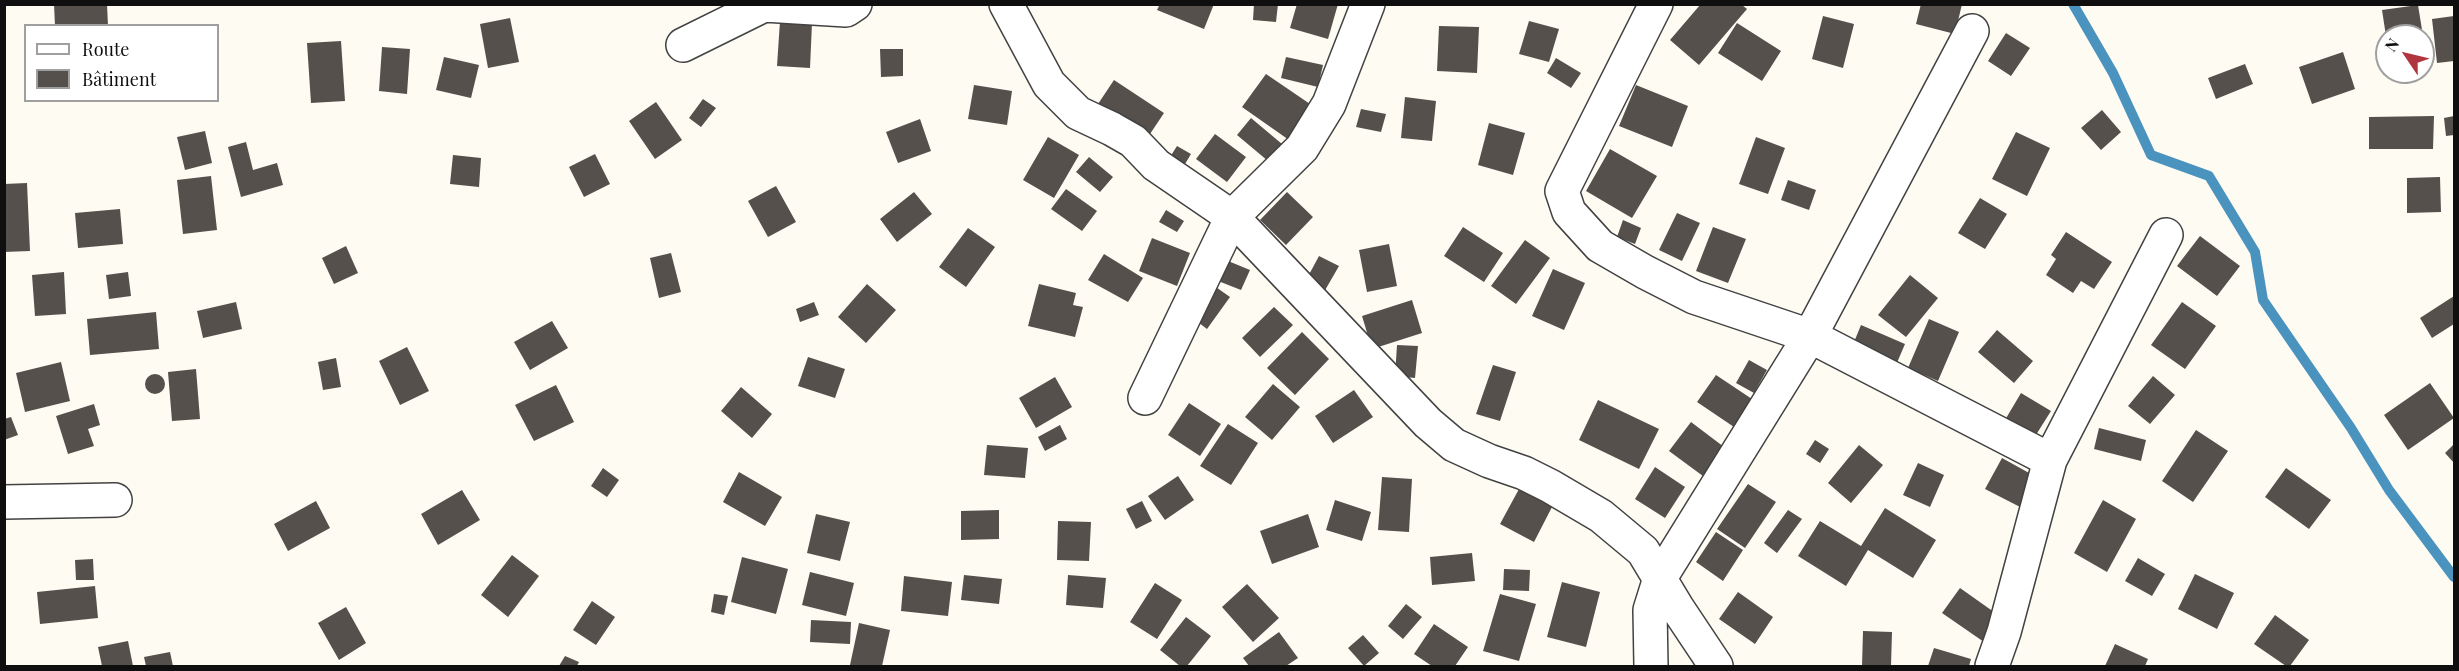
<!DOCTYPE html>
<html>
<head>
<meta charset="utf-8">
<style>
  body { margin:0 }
  #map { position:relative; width:2459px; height:671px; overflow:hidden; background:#fdfbf2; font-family:"Playfair Display",serif }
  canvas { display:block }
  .frame { position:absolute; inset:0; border:6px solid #0f0f0f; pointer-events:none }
  .legend { position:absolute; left:24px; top:24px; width:195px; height:78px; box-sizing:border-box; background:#fff; border:2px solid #9f9f9f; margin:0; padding:8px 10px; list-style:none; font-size:18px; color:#0f0f0f }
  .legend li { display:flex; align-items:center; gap:12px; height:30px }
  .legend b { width:30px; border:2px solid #9f9f9f }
  .north { position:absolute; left:2375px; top:24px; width:60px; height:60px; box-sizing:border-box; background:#fff; border:2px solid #9f9f9f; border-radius:50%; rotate:305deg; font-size:16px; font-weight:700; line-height:24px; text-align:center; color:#0f0f0f }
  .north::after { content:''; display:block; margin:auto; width:21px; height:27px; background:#b0353e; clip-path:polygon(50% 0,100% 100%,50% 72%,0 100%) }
</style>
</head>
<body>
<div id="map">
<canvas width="2459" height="671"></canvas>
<div class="frame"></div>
<ul class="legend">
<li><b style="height:8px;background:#fff"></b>Route</li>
<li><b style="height:16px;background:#56504c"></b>Bâtiment</li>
</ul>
<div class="north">N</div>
</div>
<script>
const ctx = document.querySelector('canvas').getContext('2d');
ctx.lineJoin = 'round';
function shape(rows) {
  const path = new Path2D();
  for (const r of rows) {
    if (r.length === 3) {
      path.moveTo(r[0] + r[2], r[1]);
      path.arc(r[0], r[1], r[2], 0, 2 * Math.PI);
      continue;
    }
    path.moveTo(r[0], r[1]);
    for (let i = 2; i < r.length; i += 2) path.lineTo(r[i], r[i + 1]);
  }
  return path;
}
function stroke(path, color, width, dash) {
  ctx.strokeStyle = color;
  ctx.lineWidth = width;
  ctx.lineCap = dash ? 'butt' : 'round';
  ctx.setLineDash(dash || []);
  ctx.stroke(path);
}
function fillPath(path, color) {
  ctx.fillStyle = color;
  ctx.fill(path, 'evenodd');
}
stroke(shape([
  [2073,4,2113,73,2151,155,2209,176,2255,252,2263,300,2351,428,2389,490,2454,577]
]), '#4a93bf', 10);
fillPath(shape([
  [54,4,107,4,108,26,55,26],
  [1160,4,1214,4,1204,29,1157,10],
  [1254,4,1278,4,1276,22,1253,20],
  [1297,4,1338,4,1328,39,1290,28],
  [1921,4,1962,4,1955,34,1916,24],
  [1700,5,1742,5,1747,9,1699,65,1670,40],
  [2418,5,2423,36,2386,36,2382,10],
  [1823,16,1854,24,1843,68,1812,59],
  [2454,16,2454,61,2437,63,2432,19],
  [510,18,519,62,488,68,480,24],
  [780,21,812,23,810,68,777,66],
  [1529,21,1559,29,1549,62,1519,54],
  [1737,23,1781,51,1762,81,1718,53],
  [1439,26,1479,27,1477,73,1437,71],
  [2006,33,2030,48,2011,76,1988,61],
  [341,41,345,101,311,103,307,43],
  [382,47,410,49,407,94,379,91],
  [880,49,903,49,903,76,881,77],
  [2343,52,2355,89,2312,104,2299,67],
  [444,57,479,65,471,98,436,90],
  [1286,57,1323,65,1318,87,1281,78],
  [1556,58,1581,73,1571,88,1547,73],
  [2245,64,2253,84,2216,99,2208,78],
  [1266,74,1313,106,1289,140,1242,107],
  [1114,80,1164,113,1146,140,1096,107],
  [974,85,1012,91,1007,125,968,119],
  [1636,85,1688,106,1672,147,1619,126],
  [1405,97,1436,101,1432,141,1401,138],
  [703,99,716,108,701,127,689,118],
  [656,102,682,140,655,159,629,121],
  [1361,109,1386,114,1381,132,1356,127],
  [2102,110,2121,132,2101,150,2081,128],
  [2434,116,2433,149,2369,149,2369,117],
  [2454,116,2454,135,2446,136,2444,118],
  [1251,118,1282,144,1268,161,1237,135],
  [920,119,931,151,898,163,886,132],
  [1489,123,1525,133,1513,175,1478,165],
  [205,131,212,163,185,170,177,137],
  [2016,132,2050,148,2027,196,1992,179],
  [1215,134,1246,157,1227,182,1196,159],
  [1048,137,1079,155,1054,198,1023,180],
  [1756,137,1785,148,1768,194,1739,184],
  [246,142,253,170,277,163,283,185,241,197,228,147],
  [1177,146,1191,154,1179,174,1165,165],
  [1610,149,1657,176,1632,218,1586,191],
  [595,154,610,184,584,197,569,167],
  [453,155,481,158,479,187,450,184],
  [1089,157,1113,177,1100,192,1076,172],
  [211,176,217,230,183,234,177,180],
  [2440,177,2441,212,2407,213,2407,178],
  [1788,180,1816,190,1809,210,1781,200],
  [27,183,30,251,4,252,4,184],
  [776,186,796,222,768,237,748,201],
  [1066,189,1097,211,1082,231,1051,209],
  [914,192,932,214,897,242,880,219],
  [1287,192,1313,217,1286,245,1260,220],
  [1980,198,2007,214,1985,249,1958,233],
  [120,209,123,244,78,248,75,213],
  [1166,210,1184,221,1177,232,1159,222],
  [1677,213,1700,223,1682,261,1659,250],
  [1623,220,1641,228,1635,244,1617,237],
  [1463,227,1503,253,1484,282,1444,256],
  [1713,227,1746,239,1728,283,1696,271],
  [968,228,995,247,966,287,939,267],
  [2066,232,2112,262,2094,289,2081,281,2073,293,2046,275,2056,259,2051,255],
  [2200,236,2240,266,2217,296,2177,266],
  [1152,238,1190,253,1177,286,1139,271],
  [1525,240,1550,258,1516,304,1491,286],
  [1389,244,1397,286,1367,292,1359,250],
  [346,246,358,273,334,284,322,258],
  [671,253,681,292,659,298,650,258],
  [1104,254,1143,278,1128,302,1088,280],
  [1216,256,1250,270,1241,290,1208,277],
  [1319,256,1339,266,1324,292,1305,282],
  [1553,269,1585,283,1564,330,1532,316],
  [64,272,66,314,35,316,32,275],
  [128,272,131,296,109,299,106,275],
  [1910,275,1938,298,1906,337,1878,315],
  [867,284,896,310,866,343,838,317],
  [1039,284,1076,293,1073,305,1083,307,1075,337,1028,326],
  [1213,285,1230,297,1207,329,1190,316],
  [2454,296,2454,324,2432,338,2420,318],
  [1412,300,1422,333,1372,349,1362,316],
  [236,302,242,329,203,338,197,311],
  [814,302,819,315,800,322,796,309],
  [2182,302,2216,326,2185,369,2151,345],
  [1274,307,1293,325,1260,357,1242,338],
  [156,312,159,349,90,355,87,319],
  [1929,319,1959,332,1938,381,1908,368],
  [552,321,568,348,530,370,514,342],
  [1861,325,1905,344,1896,365,1852,347],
  [1997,330,2033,361,2014,383,1978,352],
  [1302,332,1329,359,1295,395,1267,368],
  [1397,345,1418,346,1415,378,1395,376],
  [407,347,429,391,400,405,379,361],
  [808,357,845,369,835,398,798,386],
  [336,358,341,387,323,390,318,362],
  [1749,360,1767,370,1754,393,1736,383],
  [61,362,70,401,25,412,16,373],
  [1493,365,1516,372,1500,421,1476,414],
  [196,369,200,419,172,421,168,372],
  [155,384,10],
  [1716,375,1752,399,1734,427,1697,402],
  [2153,376,2175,395,2150,424,2128,406],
  [1055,377,1072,407,1036,428,1019,398],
  [2430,383,2454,418,2408,450,2384,415],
  [1273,384,1300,407,1272,440,1245,417],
  [556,385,574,422,534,441,515,405],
  [741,387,772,414,752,438,721,411],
  [1354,390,1373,417,1333,443,1315,416],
  [2021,393,2051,411,2034,438,2005,420],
  [1598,400,1659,429,1639,469,1579,440],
  [1189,403,1221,424,1200,456,1168,435],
  [94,404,100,425,88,429,94,446,68,454,56,416],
  [11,417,18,435,4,440,4,419],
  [1691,422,1728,450,1707,479,1669,451],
  [1228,424,1258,443,1231,485,1200,466],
  [1060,425,1067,439,1045,451,1038,437],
  [2099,428,2146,440,2141,461,2094,449],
  [2196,430,2228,451,2193,502,2162,481],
  [1815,440,1829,449,1820,463,1806,454],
  [2454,444,2454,463,2445,453],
  [987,445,1028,448,1025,478,984,475],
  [1859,445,1883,465,1851,503,1828,483],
  [2002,458,2040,479,2024,509,1985,489],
  [1918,463,1944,475,1930,507,1903,495],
  [1655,467,1685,487,1665,518,1635,499],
  [603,468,619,480,607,497,591,486],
  [2286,468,2331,500,2309,529,2265,497],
  [739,472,782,497,765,526,723,502],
  [1178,476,1194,500,1165,520,1148,496],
  [1382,477,1412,479,1409,532,1378,530],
  [1748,484,1776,502,1745,548,1717,529],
  [1519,489,1552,507,1534,542,1500,524],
  [462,490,480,520,438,545,421,514],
  [1335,500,1371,512,1362,541,1326,530],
  [2103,500,2136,519,2107,572,2074,553],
  [316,501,330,528,288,551,274,524],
  [1142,501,1152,521,1136,529,1126,509],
  [1885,508,1936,540,1913,578,1868,550,1846,586,1798,556,1820,521,1861,546],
  [999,510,999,539,961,540,961,511],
  [1788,510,1802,519,1777,553,1764,543],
  [816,514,850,522,840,561,807,553],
  [1308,514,1319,547,1272,564,1260,531],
  [1058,521,1091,522,1089,561,1057,560],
  [1716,532,1743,550,1723,581,1696,562],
  [1472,553,1475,581,1432,585,1430,557],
  [512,555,539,576,508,617,481,595],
  [742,557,788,569,776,614,731,602],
  [2138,558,2165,574,2152,596,2125,581],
  [93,559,94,580,76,580,75,560],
  [1504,569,1530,570,1529,591,1503,590],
  [810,572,854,583,846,616,802,605],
  [2195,574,2234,593,2217,629,2178,609],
  [964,575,1002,579,999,604,961,600],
  [1068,575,1106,578,1103,608,1066,605],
  [904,576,952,582,948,616,901,611],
  [1562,582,1600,592,1586,647,1547,637],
  [1155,583,1182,600,1157,639,1130,622],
  [1247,584,1279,618,1253,642,1222,607],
  [95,586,98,618,40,624,37,592],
  [1960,588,2001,617,1984,642,1942,613],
  [1738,592,1773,617,1755,644,1719,619],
  [714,594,728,596,724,615,711,612],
  [1500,594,1536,604,1519,661,1483,651],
  [592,601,615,617,596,645,573,630],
  [1406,604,1422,617,1403,639,1388,626],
  [346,607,366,643,339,660,318,623],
  [2275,615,2309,640,2290,666,2286,666,2254,644],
  [1186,617,1211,636,1187,666,1180,666,1160,650],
  [811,620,851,622,850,644,810,642],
  [859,623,890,630,882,666,850,665],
  [1434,624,1468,647,1455,666,1432,666,1414,654],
  [1863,631,1892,632,1891,666,1862,666],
  [1279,632,1298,658,1286,666,1249,666,1243,658],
  [1363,635,1379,653,1364,666,1348,648],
  [128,641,133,666,102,666,98,647],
  [2115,644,2148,659,2145,666,2105,666],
  [1934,648,1971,659,1969,666,1928,666],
  [170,652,173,666,146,666,144,657],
  [565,656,579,662,577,666,559,666]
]), '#56504c');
const minor = shape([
  [1006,4,1049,84,1078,113,1112,129,1133,141,1156,165,1232,217,1428,423,1454,445,1489,461,1524,473,1550,486,1601,516,1643,551,1678,609,1716,666],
  [1656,4,1562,191,1569,212,1600,246,1645,272,1694,297,1810,336,2050,460],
  [683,45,764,5,846,10,855,4],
  [1145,398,1232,217,1302,148,1329,104,1368,4],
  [4,502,115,500],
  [1651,666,1650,610,1660,578,1810,336,1972,31],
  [1992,666,2004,632,2050,460,2166,235]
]);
stroke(minor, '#424242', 36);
stroke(minor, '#fff', 33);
</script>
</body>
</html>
